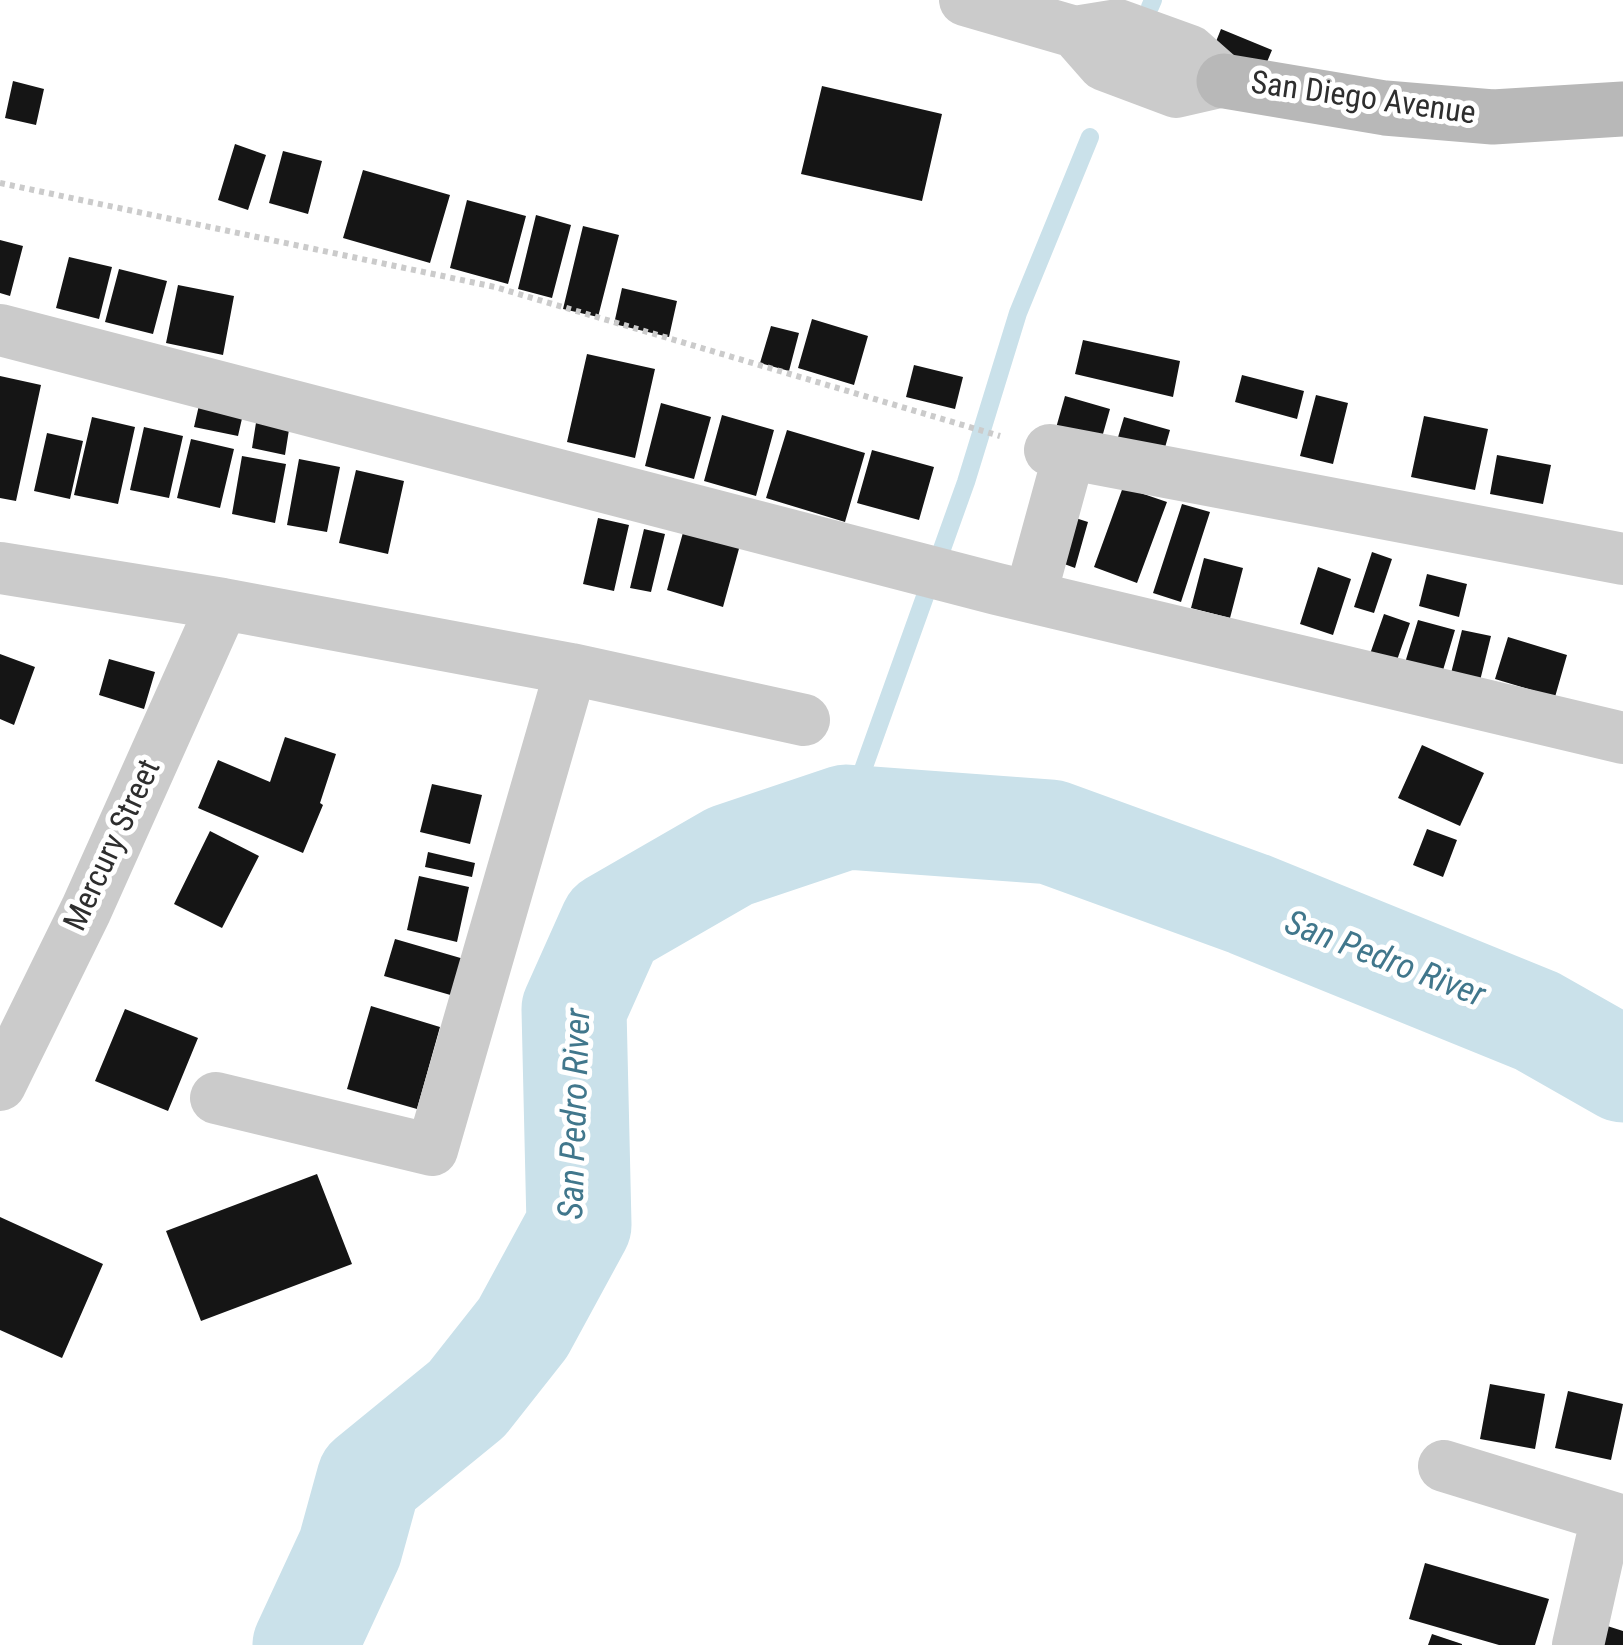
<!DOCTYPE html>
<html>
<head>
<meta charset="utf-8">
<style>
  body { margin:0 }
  canvas { display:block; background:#fff }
</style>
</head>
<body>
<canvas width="1623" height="1645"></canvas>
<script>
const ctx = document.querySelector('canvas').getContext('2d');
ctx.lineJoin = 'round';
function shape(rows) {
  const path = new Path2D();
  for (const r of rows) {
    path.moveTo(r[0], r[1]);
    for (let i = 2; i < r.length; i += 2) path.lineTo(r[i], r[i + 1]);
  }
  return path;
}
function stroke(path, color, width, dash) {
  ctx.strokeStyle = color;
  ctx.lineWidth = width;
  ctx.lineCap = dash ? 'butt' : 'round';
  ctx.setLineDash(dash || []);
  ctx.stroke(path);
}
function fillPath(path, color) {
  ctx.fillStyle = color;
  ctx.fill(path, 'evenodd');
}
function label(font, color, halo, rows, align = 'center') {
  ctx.font = font + ' "Roboto Condensed",sans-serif';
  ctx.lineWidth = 10;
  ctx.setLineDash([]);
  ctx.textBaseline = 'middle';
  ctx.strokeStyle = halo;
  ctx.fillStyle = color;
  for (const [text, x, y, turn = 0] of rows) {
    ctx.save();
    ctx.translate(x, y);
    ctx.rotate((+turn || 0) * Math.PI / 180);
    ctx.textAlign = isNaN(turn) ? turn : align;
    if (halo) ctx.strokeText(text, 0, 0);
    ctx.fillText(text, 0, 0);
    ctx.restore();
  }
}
stroke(shape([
  [1150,7,1153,0],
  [846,817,966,482,1018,313,1090,137]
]), '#cae1ea', 18);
stroke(shape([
  [305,1645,350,1548,369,1479,467,1399,523,1328,579,1225,574,1009,612,924,730,856,846,817,1051,832,1249,904,1537,1021,1623,1070]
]), '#cae1ea', 105);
fillPath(shape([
  [1221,29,1272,50,1262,74,1211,54],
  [13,81,44,89,36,125,5,118],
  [822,86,942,114,922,201,801,174],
  [235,144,266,155,248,210,218,200],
  [283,151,322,161,308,214,269,203],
  [363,170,450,195,430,263,343,238],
  [467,200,526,216,508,284,450,268],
  [536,215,571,225,552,298,518,289],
  [583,226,619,235,598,317,563,309],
  [0,240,23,246,10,296,0,293],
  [69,257,112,267,99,319,56,308],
  [119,269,167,281,153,334,105,322],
  [178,285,234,296,223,355,166,343],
  [622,288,677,301,669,337,614,324],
  [812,319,868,336,854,385,798,368],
  [771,326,799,333,789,371,760,363],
  [1083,340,1180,361,1173,397,1075,374],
  [587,354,655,369,635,458,567,442],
  [914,365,963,377,955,409,906,397],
  [1242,375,1304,391,1297,419,1235,402],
  [0,376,41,385,16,501,0,498],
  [202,392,246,401,238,436,194,427],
  [1316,395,1348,403,1333,464,1300,456],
  [1065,396,1110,409,1101,441,1056,428],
  [661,403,711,417,694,479,645,466],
  [258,410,291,417,285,455,252,448],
  [722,415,774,430,756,496,704,481],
  [1424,416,1488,429,1475,490,1411,477],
  [92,417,135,427,118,504,74,495],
  [1124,417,1170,430,1162,458,1116,444],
  [144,427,183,436,169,498,130,490],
  [787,430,865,453,845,522,766,498],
  [47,433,83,441,70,499,34,491],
  [191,439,234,449,220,508,177,498],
  [872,450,934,467,919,520,857,503],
  [1497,455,1551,465,1543,504,1490,494],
  [242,456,286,464,275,523,232,514],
  [299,459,340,467,327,532,287,525],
  [356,470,404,481,388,554,339,543],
  [1123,487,1167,502,1137,583,1094,567],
  [1182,504,1210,512,1181,602,1153,593],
  [1063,514,1088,522,1075,568,1051,559],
  [598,518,629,525,614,591,583,584],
  [644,529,665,534,651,592,630,588],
  [684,529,740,545,723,607,667,590],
  [1372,552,1392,559,1374,613,1354,607],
  [1204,558,1243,568,1230,618,1191,608],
  [1318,567,1351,579,1333,635,1300,624],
  [1427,574,1467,584,1459,617,1419,606],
  [1384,614,1410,623,1396,663,1370,654],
  [1418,620,1455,630,1438,687,1401,676],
  [1462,630,1491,636,1477,693,1448,685],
  [1508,637,1567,655,1555,697,1495,679],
  [0,654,35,667,14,725,0,719],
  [109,659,155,672,144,709,99,695],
  [285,737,336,754,320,803,323,805,303,853,198,808,218,760,270,782],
  [1422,745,1484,773,1460,826,1398,798],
  [432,784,482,795,470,844,420,832],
  [1427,829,1457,840,1443,877,1413,865],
  [210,831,259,856,222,928,174,904],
  [428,852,475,863,472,877,425,867],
  [419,876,469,887,457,942,407,930],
  [395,939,464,959,454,996,384,976],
  [371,1006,440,1027,417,1109,347,1089],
  [125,1009,198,1038,168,1111,95,1081],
  [317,1174,352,1264,201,1321,166,1231],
  [0,1217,103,1264,62,1358,0,1330],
  [1490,1384,1545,1394,1535,1449,1480,1439],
  [1568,1391,1623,1404,1611,1460,1555,1448],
  [1425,1563,1549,1599,1535,1645,1499,1645,1409,1619],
  [1601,1624,1623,1631,1623,1645,1595,1645],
  [1432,1634,1462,1644,1462,1645,1428,1645]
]), '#151515');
stroke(shape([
  [0,183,495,287,1000,436]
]), '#cbcbcb', 6, [5, 5]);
stroke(shape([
  [965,0,1075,32,1118,25,1190,51,1224,81],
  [1075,32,1104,65,1176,92,1224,81],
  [0,330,997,589,1623,738],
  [1050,450,1623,559],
  [0,568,223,604,571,669,804,720],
  [1030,597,1069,455],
  [0,1085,86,910,223,604],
  [216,1098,432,1150,571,669],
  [1444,1466,1623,1521],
  [1578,1645,1607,1516]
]), '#cbcbcb', 52);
stroke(shape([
  [1224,81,1385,108,1493,117,1623,109]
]), '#b8b8b8', 55);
label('32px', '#2e2e2e', '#fff', [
  ["San Diego Avenue",1363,100,8],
  ["Mercury Street",114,846,-65]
]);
label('italic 35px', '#41778c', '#fff', [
  ["San Pedro River",1384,961,21],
  ["San Pedro River",577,1114,-88]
]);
</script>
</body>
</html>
